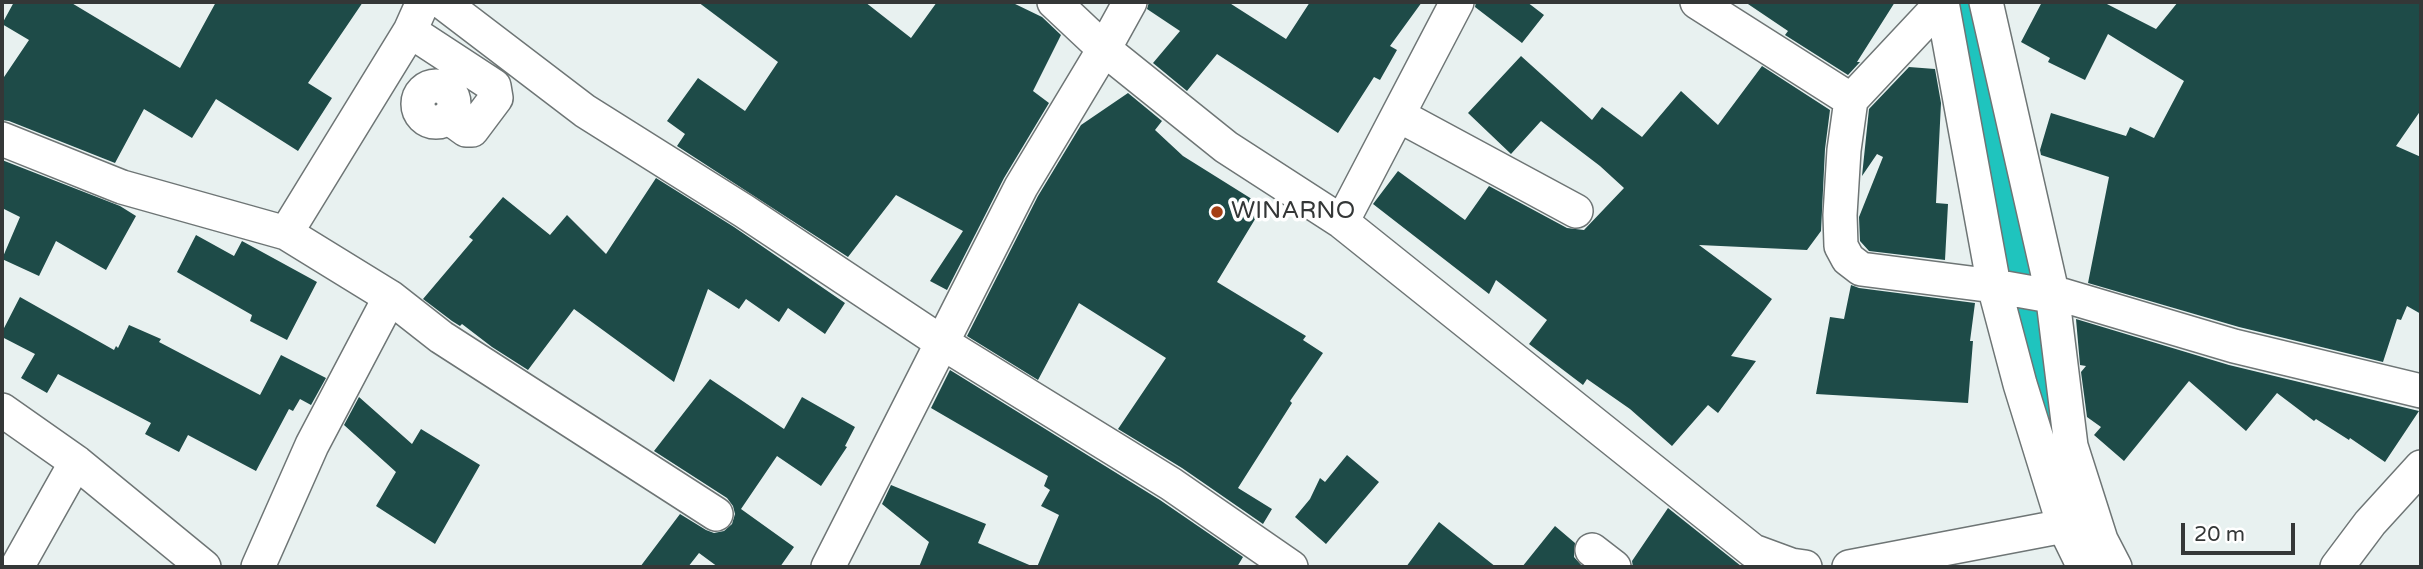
<!DOCTYPE html>
<html>
<head>
<meta charset="utf-8">
<style>
  body { margin:0 }
  #map { position:relative; width:2423px; height:569px; overflow:hidden; background:#e8f1f0; font-family:"Varela Round",sans-serif }
  canvas { display:block }
  .frame { position:absolute; inset:0; border:4px solid #343737; pointer-events:none }
  .scale { position:absolute; left:2181px; top:523px; width:114px; height:32px; box-sizing:border-box; border:4px solid #343737; border-top:0; padding-left:9px; font-size:21px; line-height:24px; white-space:nowrap; color:#343737; -webkit-text-stroke:5px #fff; paint-order:stroke }
</style>
</head>
<body>
<div id="map">
<canvas width="2423" height="569"></canvas>
<div class="frame"></div>
<div class="scale">20 m</div>
</div>
<script>
const ctx = document.querySelector('canvas').getContext('2d');
ctx.lineJoin = 'round';
function shape(rows) {
  const path = new Path2D();
  for (const r of rows) {
    if (r.length === 3) {
      path.moveTo(r[0] + r[2], r[1]);
      path.arc(r[0], r[1], r[2], 0, 2 * Math.PI);
      continue;
    }
    path.moveTo(r[0], r[1]);
    for (let i = 2; i < r.length; i += 2) path.lineTo(r[i], r[i + 1]);
  }
  return path;
}
function stroke(path, color, width, dash) {
  ctx.strokeStyle = color;
  ctx.lineWidth = width;
  ctx.lineCap = dash ? 'butt' : 'round';
  ctx.setLineDash(dash || []);
  ctx.stroke(path);
}
function fillPath(path, color) {
  ctx.fillStyle = color;
  ctx.fill(path, 'evenodd');
}
function label(font, color, halo, rows, align = 'center') {
  ctx.font = font + ' "Varela Round",sans-serif';
  ctx.lineWidth = 7;
  ctx.setLineDash([]);
  ctx.textBaseline = 'middle';
  ctx.strokeStyle = halo;
  ctx.fillStyle = color;
  for (const [text, x, y, turn = 0] of rows) {
    ctx.save();
    ctx.translate(x, y);
    ctx.rotate((+turn || 0) * Math.PI / 180);
    ctx.textAlign = isNaN(turn) ? turn : align;
    if (halo) ctx.strokeText(text, 0, 0);
    ctx.fillText(text, 0, 0);
    ctx.restore();
  }
}
stroke(shape([
  [1958,2,2025,333,2055,450]
]), '#1fc4be', 40);
fillPath(shape([
  [14,2,70,2,180,68,216,2,363,2,308,83,332,98,298,151,216,99,192,138,144,109,115,163,9,121,2,120,2,80,29,40,2,24],
  [698,2,865,2,911,38,937,2,1011,2,1042,17,1061,35,1033,91,1049,103,1004,178,947,290,930,281,963,231,896,195,848,257,677,146,685,134,667,121,698,78,745,111,778,62],
  [1149,2,1228,2,1286,39,1310,2,1422,2,1390,46,1397,50,1380,80,1374,77,1338,133,1217,54,1187,91,1153,63,1180,31,1147,9],
  [1476,2,1527,2,1544,15,1522,43,1475,7],
  [1745,2,1895,2,1857,62,1860,62,1848,75,1785,35,1788,31],
  [2042,2,2103,2,2156,29,2178,2,2421,2,2421,110,2396,146,2421,157,2421,314,2407,306,2401,320,2397,319,2383,362,2239,327,2088,283,2109,177,2041,155,2040,150,2051,113,2126,136,2130,127,2154,138,2184,81,2108,34,2085,80,2048,62,2050,58,2021,42],
  [1521,56,1592,120,1602,107,1642,137,1681,91,1718,125,1762,66,1830,110,1825,149,1821,231,1807,250,1699,245,1772,299,1731,356,1756,361,1718,413,1708,405,1672,446,1630,409,1587,379,1583,385,1529,344,1547,320,1496,280,1489,294,1373,204,1398,171,1465,220,1489,186,1567,228,1584,230,1624,188,1600,166,1541,121,1511,154,1468,113],
  [1909,67,1935,69,1941,103,1936,203,1948,204,1945,260,1869,251,1860,241,1859,217,1883,157,1877,154,1862,176,1869,109],
  [1128,93,1162,121,1155,130,1183,156,1263,206,1217,282,1306,336,1303,340,1323,353,1290,401,1292,403,1238,488,1272,509,1263,524,1182,468,1118,429,1166,358,1079,303,1038,380,967,336,1038,196,1081,125],
  [2,160,120,206,136,216,106,270,56,241,39,276,2,259,20,217,2,208],
  [656,178,734,227,845,303,825,334,788,308,779,322,746,299,739,309,708,289,674,382,574,309,528,370,492,347,462,324,460,326,452,321,423,299,473,240,469,237,503,197,550,235,567,215,606,254],
  [196,235,234,256,242,241,317,282,287,340,250,321,252,315,177,272],
  [1851,285,1859,288,1975,303,1970,341,1973,341,1968,403,1816,394,1830,317,1844,319],
  [20,297,114,350,116,346,118,348,129,325,161,339,159,342,260,395,281,355,326,378,311,405,300,399,293,411,289,409,256,471,188,435,179,452,145,434,151,423,58,374,47,393,21,378,35,354,2,337,2,332],
  [2076,319,2229,365,2419,411,2385,462,2350,438,2349,440,2316,419,2314,421,2277,393,2246,431,2189,381,2124,461,2094,435,2101,427,2087,417,2081,372,2086,366,2080,365],
  [950,370,1160,500,1243,557,1237,567,1037,567,1059,515,1041,506,1050,490,1044,486,1048,476,931,408],
  [710,379,784,429,802,397,855,427,845,446,847,447,821,486,777,456,741,509,794,547,780,567,718,567,699,553,688,567,640,567,680,514,706,530,714,533,724,531,732,524,735,514,733,506,727,498,654,451],
  [359,397,412,444,421,429,480,465,435,544,376,506,396,472,344,425],
  [1347,455,1379,482,1326,544,1295,517,1310,499,1320,478,1325,482],
  [891,485,986,524,978,543,1034,567,919,567,929,542,882,504],
  [1668,508,1741,566,1743,567,1633,567,1632,561],
  [1439,522,1496,567,1406,567],
  [1555,526,1575,543,1574,557,1583,567,1522,567]
]), '#1e4b48');
const minor = shape([
  [442,2,585,111,744,211,941,342,1171,484,1291,567],
  [1054,2,1104,49,1226,147,1342,222,1753,551,1791,565,1805,567],
  [1697,2,1851,100,1942,3],
  [1942,2,1994,286,2020,384,2064,526,2084,567],
  [1986,2,2052,292,2071,446,2101,540,2115,567],
  [410,31,494,86,496,98,472,130,466,130,448,117],
  [436,104,18],
  [1851,100,1844,150,1840,215,1841,246,1848,259,1861,269,1994,286,2039,294,2052,292,2234,346,2421,391],
  [1398,115,1576,211],
  [2,139,122,187,286,233,390,297,441,337,716,514],
  [1342,222,1457,2],
  [286,233,410,31,423,2],
  [2,410,76,462,204,567],
  [1592,550,1614,567],
  [17,567,76,462],
  [258,567,312,445,390,297],
  [828,567,1021,187,1104,49,1130,2],
  [1849,567,2064,526],
  [2337,567,2370,523,2421,467]
]);
stroke(minor, '#6e7575', 36);
stroke(minor, '#fff', 33);
for (const [x, y, r, color] of [
  [1217,212,7,"#a43f14"]
]) {
  const dot = new Path2D();
  dot.arc(x, y, r, 0, 2 * Math.PI);
  ctx.fillStyle = color;
  ctx.fill(dot);
  stroke(dot, '#fff', 2.5);
}
label('24px', '#343737', '#fff', [
  ["WINARNO",1231,212]
], 'left');
</script>
</body>
</html>
